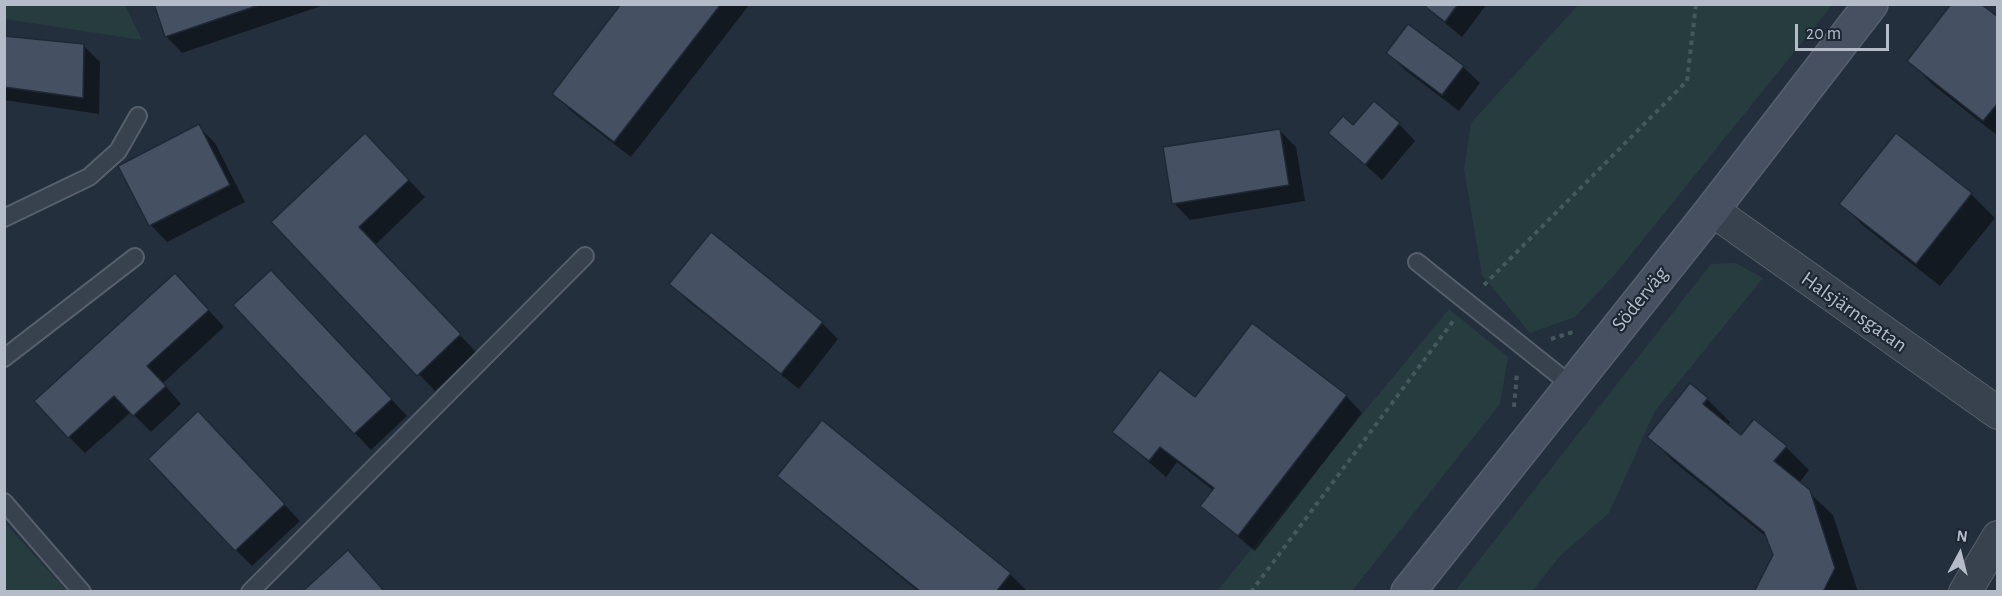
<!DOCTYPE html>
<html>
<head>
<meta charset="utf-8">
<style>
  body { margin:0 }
  #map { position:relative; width:2002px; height:596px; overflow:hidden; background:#242f3e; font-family:"Alegreya Sans",sans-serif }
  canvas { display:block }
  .frame { position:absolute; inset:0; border:6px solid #b4bcc9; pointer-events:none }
  .north { position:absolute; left:1930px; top:524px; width:60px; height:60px; -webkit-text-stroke:4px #1d2633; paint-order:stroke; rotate:7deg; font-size:16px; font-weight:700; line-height:24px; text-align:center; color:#b4bcc9 }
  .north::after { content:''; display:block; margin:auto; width:21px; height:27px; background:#b4bcc9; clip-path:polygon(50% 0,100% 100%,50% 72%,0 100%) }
  .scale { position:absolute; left:1795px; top:24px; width:94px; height:27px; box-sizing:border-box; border:3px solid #b4bcc9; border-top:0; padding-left:8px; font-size:18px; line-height:21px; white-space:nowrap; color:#b4bcc9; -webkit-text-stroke:4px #1d2633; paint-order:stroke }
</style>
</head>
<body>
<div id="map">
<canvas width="2002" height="596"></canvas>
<div class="frame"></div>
<div class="north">N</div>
<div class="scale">20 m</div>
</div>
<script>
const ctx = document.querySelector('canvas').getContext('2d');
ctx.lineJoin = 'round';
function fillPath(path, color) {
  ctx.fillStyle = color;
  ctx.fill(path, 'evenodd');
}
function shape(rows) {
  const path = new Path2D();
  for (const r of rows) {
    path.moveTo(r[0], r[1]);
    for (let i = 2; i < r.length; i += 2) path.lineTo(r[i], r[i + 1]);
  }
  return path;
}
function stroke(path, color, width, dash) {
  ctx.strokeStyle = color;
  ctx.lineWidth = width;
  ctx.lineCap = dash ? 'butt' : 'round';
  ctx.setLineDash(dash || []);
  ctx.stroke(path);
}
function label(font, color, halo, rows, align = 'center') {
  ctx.font = font + ' "Alegreya Sans",sans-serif';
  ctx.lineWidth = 4.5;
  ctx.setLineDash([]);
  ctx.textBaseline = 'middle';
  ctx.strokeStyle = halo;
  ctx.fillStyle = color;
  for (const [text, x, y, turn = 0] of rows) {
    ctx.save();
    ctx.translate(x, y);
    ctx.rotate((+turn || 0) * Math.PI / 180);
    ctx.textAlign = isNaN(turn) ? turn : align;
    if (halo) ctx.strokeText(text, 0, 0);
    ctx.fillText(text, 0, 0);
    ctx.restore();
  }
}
fillPath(shape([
  [1579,4,1832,5,1617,272,1575,317,1530,333,1482,275,1464,169,1471,123],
  [4,5,125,5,142,40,5,19],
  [1736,263,1763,278,1655,411,1609,513,1560,556,1532,591,1455,591,1711,264],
  [1449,309,1508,357,1500,404,1352,591,1217,591],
  [5,523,67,591,5,591]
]), '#263c3f');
fillPath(shape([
  [155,4,327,4,182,53,166,36],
  [623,4,750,4,631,157,570,110,554,94],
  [1422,4,1487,4,1462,37],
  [1998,19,1998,136,1932,84,1909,60],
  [4,37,83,45,100,62,99,114,4,100],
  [1388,53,1463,67,1480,83,1459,111,1405,70],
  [1399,124,1415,141,1382,180,1330,133,1353,127],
  [198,126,215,143,245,202,167,242,151,225,120,167],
  [1279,130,1296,147,1305,201,1190,220,1174,203],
  [1896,135,1971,194,1995,218,1940,286,1865,227,1841,204],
  [381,151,425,197,375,245,476,352,435,391,273,222],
  [671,284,822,323,838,339,799,389,687,300],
  [287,288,407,416,371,450,235,305],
  [192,292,224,327,163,383,181,404,151,432,131,412,85,453,69,437],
  [1346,396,1362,413,1255,551,1202,506,1214,491,1177,462,1166,477,1114,432],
  [1707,399,1730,422,1728,426,1741,437,1786,447,1809,470,1799,483,1833,515,1858,592,1756,592,1775,555,1768,538,1672,460,1649,437],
  [214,430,300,521,252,566,236,550],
  [779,476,1010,574,1026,590,919,592,796,492]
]), '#0007');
const building = shape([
  [154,4,262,4,165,37,154,4],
  [621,4,721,4,614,142,552,94,621,4],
  [1422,4,1458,4,1445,22,1422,4],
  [1951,4,1981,4,1998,17,1998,103,1983,121,1907,61,1951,4],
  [1408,24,1464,66,1442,95,1386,53,1408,24],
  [4,36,84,44,83,98,4,87,4,36],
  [1374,101,1400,123,1365,165,1328,133,1343,116,1353,125,1374,101],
  [199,124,230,185,149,226,118,166,199,124],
  [1280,129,1289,185,1172,204,1163,147,1280,129],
  [365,133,409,180,359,227,461,334,417,376,271,222,365,133],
  [1896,133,1972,193,1916,264,1839,204,1896,133],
  [711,232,823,322,781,374,669,284,711,232],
  [271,270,392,399,354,434,233,305,271,270],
  [175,273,209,310,147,366,166,386,133,416,114,396,68,438,34,401,175,273],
  [1252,323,1347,395,1238,536,1200,506,1214,488,1160,447,1149,461,1112,432,1160,370,1195,397,1252,323],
  [1690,383,1708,398,1703,404,1741,435,1754,419,1787,446,1774,461,1810,490,1835,568,1823,592,1754,592,1773,555,1764,532,1647,437,1690,383],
  [198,411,285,504,235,551,148,459,198,411],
  [822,420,1011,573,996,592,921,592,777,476,822,420],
  [348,550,385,592,302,592,348,550]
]);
fillPath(building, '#455162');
stroke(building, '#1f2835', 1.5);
const lane = shape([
  [4,218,89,177,118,151,138,116],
  [1417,262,1571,385],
  [4,358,135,257],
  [4,502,82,592],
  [250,592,585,256]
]);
const street = shape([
  [1712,210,1998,413],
  [1965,592,1998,537]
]);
const secondary = shape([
  [1408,592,1712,210,1871,4]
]);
stroke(lane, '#565f6c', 20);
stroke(street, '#565f6c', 34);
stroke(secondary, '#565f6c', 36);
stroke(shape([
  [1484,285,1687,81,1696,4],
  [1551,339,1573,332],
  [1514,407,1517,373],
  [1251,592,1454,320]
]), '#44595c', 4, [4.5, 4.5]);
stroke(lane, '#38414e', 16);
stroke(street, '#38414e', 32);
stroke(secondary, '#465061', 33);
label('21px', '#b4bcc9', '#1d2633', [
  ["Söderväg",1640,299,-51],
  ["Halsjärnsgatan",1854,312,35]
]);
</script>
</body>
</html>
